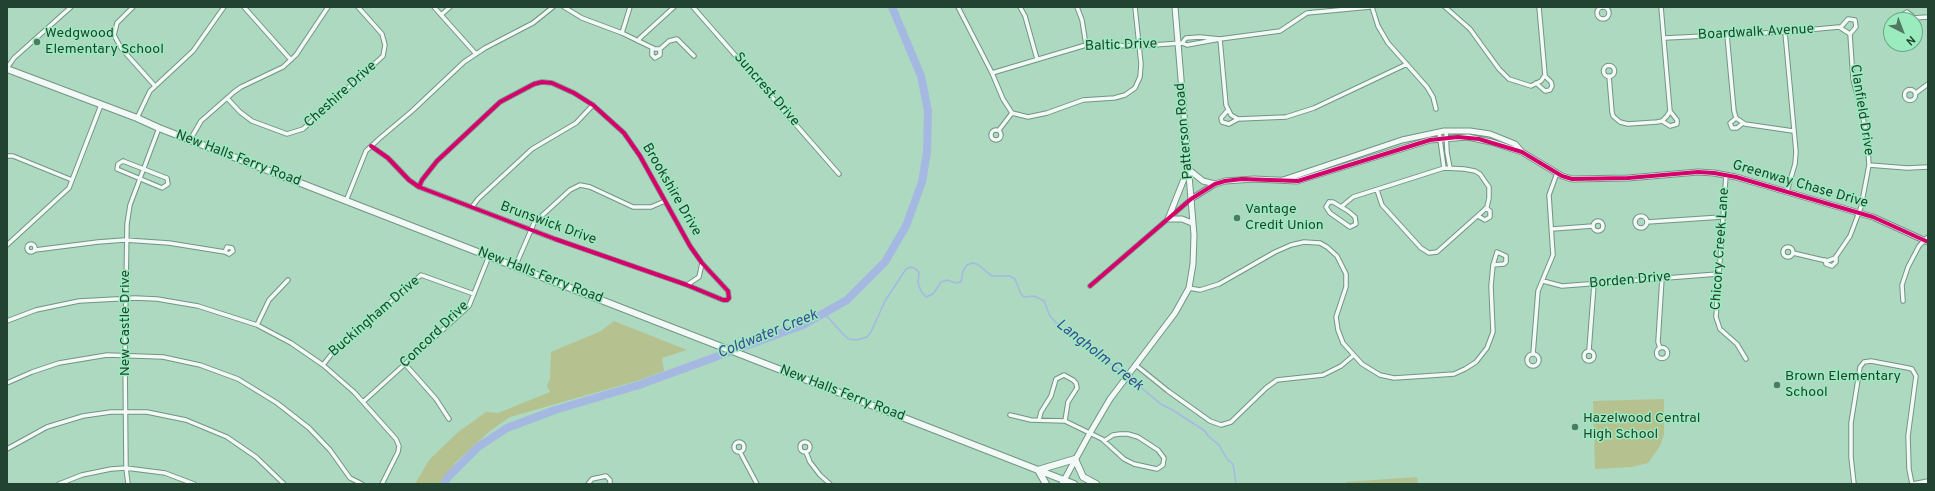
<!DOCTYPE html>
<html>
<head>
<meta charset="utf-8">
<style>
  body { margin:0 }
  #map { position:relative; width:1935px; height:491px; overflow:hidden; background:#acd9c0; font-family:Overpass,sans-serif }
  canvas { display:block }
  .frame { position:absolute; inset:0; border:8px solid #224331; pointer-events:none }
  .north { position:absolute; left:1883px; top:12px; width:40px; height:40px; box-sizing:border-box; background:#9aebbe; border:1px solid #6aa886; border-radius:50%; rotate:138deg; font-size:11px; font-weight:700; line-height:16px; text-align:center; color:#224331 }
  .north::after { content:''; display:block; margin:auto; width:14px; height:18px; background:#527863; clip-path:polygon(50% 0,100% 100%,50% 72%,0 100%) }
</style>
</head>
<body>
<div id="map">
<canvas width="1935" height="491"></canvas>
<div class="frame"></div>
<div class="north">N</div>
</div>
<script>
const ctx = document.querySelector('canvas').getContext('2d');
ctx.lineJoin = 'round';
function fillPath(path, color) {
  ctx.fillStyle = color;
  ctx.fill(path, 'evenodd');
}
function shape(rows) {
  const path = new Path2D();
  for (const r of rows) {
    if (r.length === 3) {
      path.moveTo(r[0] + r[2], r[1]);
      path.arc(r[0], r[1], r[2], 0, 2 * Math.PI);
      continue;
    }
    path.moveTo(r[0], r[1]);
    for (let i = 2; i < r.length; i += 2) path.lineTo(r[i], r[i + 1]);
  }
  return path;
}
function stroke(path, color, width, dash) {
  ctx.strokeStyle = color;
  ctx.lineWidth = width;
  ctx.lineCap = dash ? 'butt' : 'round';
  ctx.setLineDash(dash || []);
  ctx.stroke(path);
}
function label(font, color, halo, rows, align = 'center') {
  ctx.font = font + ' Overpass,sans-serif';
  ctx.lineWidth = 3;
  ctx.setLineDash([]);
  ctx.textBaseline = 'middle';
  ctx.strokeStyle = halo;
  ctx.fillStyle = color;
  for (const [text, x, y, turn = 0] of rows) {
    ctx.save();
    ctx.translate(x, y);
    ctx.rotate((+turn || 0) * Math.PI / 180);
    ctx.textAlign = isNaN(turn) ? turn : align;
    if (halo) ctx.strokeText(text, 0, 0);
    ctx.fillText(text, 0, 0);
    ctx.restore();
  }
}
fillPath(shape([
  [614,321,687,350,662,358,664,371,640,380,510,417,490,431,456,462,439,484,415,484,429,460,457,433,486,412,498,413,550,392,547,386,550,378,551,352,601,331],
  [1664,399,1664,434,1660,446,1648,463,1632,467,1595,469,1593,401],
  [1417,477,1418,484,1346,484,1346,482]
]), '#b5c290');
stroke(shape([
  [824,313,845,336,849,339,857,340,867,337,871,332,885,301,906,269,911,267,916,269,919,273,918,283,921,291,926,297,933,294,941,282,947,280,956,283,961,282,963,271,967,265,972,263,977,264,992,276,1010,276,1015,279,1021,294,1024,297,1034,296,1044,301,1050,316,1062,329,1121,371,1162,405,1171,409,1205,431,1208,436,1219,445,1227,459,1233,464,1236,484]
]), '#a5b8e2', 1.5);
stroke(shape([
  [444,484,448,477,478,447,507,428,555,410,639,385,803,325,847,300,885,262,906,226,922,182,927,152,928,111,921,76,892,7]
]), '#a5b8e2', 8);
const street = shape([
  [133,7,117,23,114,35,121,48,155,86],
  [244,7,291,60],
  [434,7,476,54],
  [564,7,582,18,622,33,655,49,660,49,669,41,677,39,694,56],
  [693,7,839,174],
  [958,7,992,73,1003,99,1012,113,1028,117,1047,113,1083,100,1114,98,1125,95,1135,88,1140,77,1141,64,1135,7],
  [1020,7,1025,16,1037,59],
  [1077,7,1082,20,1086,45],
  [1372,7,1378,26,1388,43,1427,87,1433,97,1436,109],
  [1445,7,1470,29,1499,69,1509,79,1531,86,1541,81,1545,75,1539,7],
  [1603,13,6],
  [441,15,450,7],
  [1912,18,1928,17],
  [1902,20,1902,15,1907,12,1912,16,1912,20],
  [1841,27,1848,19,1855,20,1856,27,1850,34],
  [1785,32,1796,152,1795,164,1787,191],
  [622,33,630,7],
  [1727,35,1734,111,1736,118,1745,124,1793,131],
  [1665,38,1785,32,1839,27,1850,34,1853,79,1867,134,1869,165,1861,207,1850,236,1835,258,1827,261,1793,253],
  [1220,39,1226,105,1231,115,1238,119,1286,117,1314,108,1407,64],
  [638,41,640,38,674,7],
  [1182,43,1186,38,1200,37,1220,39],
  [652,48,652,55,655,58,660,55,660,49],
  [1609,71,5.5],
  [7,68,14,58,71,7],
  [992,73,1086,45,1139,46,1182,43,1187,45,1220,39,1280,31,1307,13,1370,7],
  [1609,76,1612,112,1613,116,1620,122,1628,124,1657,122,1662,121,1667,116,1670,111,1661,7],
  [1536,83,1545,91,1550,90,1552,86,1551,82,1545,76],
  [1910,95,5.5],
  [1916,93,1928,84],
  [227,98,240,112,252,121,287,134,303,129,383,56,385,45,382,34,358,7],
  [1228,110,1221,118,1222,122,1229,124,1238,119],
  [137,118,150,91,193,51,224,7],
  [1736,118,1730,123,1732,128,1737,128,1743,123],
  [1662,121,1670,126,1677,124,1677,120,1670,111],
  [996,135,5],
  [999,130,1012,113],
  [1446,131,1447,152,1450,168],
  [1439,132,1444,168],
  [190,140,201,121,234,92,241,87,283,67,296,55,328,7],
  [371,146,388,158,409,180,419,187,555,239,687,285,723,300,727,300,729,298,728,291,702,263,690,246,640,156,624,133,593,105,574,93,552,83,542,82,534,84,500,102,437,161,422,180,419,187],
  [7,156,13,156,72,180],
  [123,161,164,177,167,178,168,184,162,188,117,169,118,164,123,161],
  [1869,165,1907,168,1928,167],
  [1726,175,1716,317,1720,329,1737,344,1746,359],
  [346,201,366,151,380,138,412,111,464,62,485,48,533,23,553,7],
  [1329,202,1333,202,1348,211,1355,217,1356,224,1350,227,1330,213,1326,207,1329,202],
  [472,207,478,199,532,149,576,123,593,105],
  [1341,207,1353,197,1444,168,1464,169,1475,171,1480,174,1489,187,1489,198,1487,207,1483,211,1437,252,1429,253,1421,248,1382,205,1377,190],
  [1478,216,1485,220,1490,217,1490,211,1486,208],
  [1641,222,6],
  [1598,226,5],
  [1647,222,1722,217],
  [1552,229,1593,226],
  [31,248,4],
  [7,245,69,188,101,105],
  [1788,252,5],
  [35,250,98,242,125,240,169,243,225,252,229,254,233,251,232,248,227,247,225,252],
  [1825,260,1826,264,1832,266,1836,262,1836,256],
  [515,267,534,223,570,190,580,185,590,187,633,207,651,207,665,201],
  [1543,281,1562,286,1718,274],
  [687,285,699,277,702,263],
  [1090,286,1191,199],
  [1189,288,1200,290,1219,284,1275,252,1291,245,1304,242,1320,243,1327,247,1337,256,1346,274,1346,287,1336,317,1338,330,1343,343,1362,364,1380,375,1394,378,1425,376,1454,374,1465,369,1476,362,1487,348,1493,332,1491,286,1493,265,1497,252,1506,256,1506,262,1504,264,1493,265],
  [1903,301,1902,285,1908,267,1919,246,1928,237],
  [7,321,36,310,79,301,135,298,157,299,198,306,257,325,291,343,323,365,354,392,396,439,399,446,398,452,382,484],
  [257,325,269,300,288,280],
  [1662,353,5.5],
  [1660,348,1658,342,1662,278],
  [1589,350,1594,284],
  [1589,356,5],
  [1533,360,6],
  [1533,354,1538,291,1553,255,1549,195,1557,173],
  [405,364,436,399,449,419],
  [323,365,334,351,421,275,474,294],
  [1137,366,1168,391,1210,421,1221,425,1231,422,1266,388,1277,380,1323,375,1341,366,1354,355],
  [7,383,32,372,59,363,107,355,163,357,200,365,238,379,277,403,309,428,330,450,350,478,362,484],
  [363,402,469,306,489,256],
  [1010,415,1031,420,1065,421,1102,439,1124,459,1134,464,1157,469,1163,465,1164,458,1158,450,1138,437,1128,434,1120,434,1113,435,1104,441],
  [1039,420,1041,412,1051,396,1056,379,1064,375,1073,380,1076,383,1077,388,1068,402,1065,421],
  [739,447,5],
  [805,447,5],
  [7,449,47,427,83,416,111,412,147,412,186,420,227,437,256,457,284,484],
  [740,452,757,484],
  [806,452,810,462,820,475,830,484],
  [59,484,82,475,111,469,126,468,165,473,194,484],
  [128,484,126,468,125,355,127,224,130,205,159,128],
  [588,484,592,479,606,476,610,480,610,484],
  [1854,484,1851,457,1851,423,1860,367,1864,362,1871,361,1908,368,1912,369,1916,376,1908,436,1909,469,1912,484],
  [1913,484,1928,481]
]);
const secondary = shape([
  [1188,169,1168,219,1182,219,1192,223],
  [1188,169,1203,181,1215,184],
  [1283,180,1402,140,1444,131,1470,131,1490,134,1515,144,1522,152],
  [1191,199,1215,184,1225,181,1254,179,1297,181,1430,140,1468,137,1491,142,1522,152,1562,176,1572,179,1628,178,1698,172,1714,173,1736,177,1873,217,1928,242],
  [1062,484,1090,433,1110,399,1175,313,1189,288,1193,264,1194,235,1175,7]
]);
const primary = shape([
  [7,69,137,118,159,128,1074,484],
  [1038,470,1075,459,1083,477,1096,484],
  [1038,470,1046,484]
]);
stroke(street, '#719582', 5.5);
stroke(secondary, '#719582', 7);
stroke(primary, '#719582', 8);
stroke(street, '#f3f9f6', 3.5);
stroke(secondary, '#f3f9f6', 5);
stroke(primary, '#f3f9f6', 6);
stroke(shape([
  [371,146,388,158,409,180,419,187,555,239,687,285,723,300,727,300,729,298,728,291,702,263,690,246,640,156,624,133,593,105,574,93,552,83,542,82,534,84,500,102,437,161,422,180,419,187],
  [1090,286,1191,199,1215,184,1225,181,1242,179,1298,181,1430,140,1458,137,1479,139,1522,152,1562,176,1572,179,1628,178,1698,172,1714,173,1736,177,1873,217,1928,242]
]), '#d6006c', 4);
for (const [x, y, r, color] of [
  [37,42,4,"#527863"],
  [1237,218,4,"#527863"],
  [1777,385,4,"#527863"],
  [1575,427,4,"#527863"]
]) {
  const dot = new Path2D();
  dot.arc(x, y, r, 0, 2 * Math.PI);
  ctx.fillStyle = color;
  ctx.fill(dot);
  stroke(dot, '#9aebbe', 1.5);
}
label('14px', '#224331', '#9aebbe', [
  ["Boardwalk Avenue",1756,33,-3],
  ["Baltic Drive",1121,46,-2],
  ["Suncrest Drive",766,90,49],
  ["Cheshire Drive",341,95,-42],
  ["Clanfield Drive",1861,110,81],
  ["Patterson Road",1185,131,-95],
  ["New Halls Ferry Road",238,159,21],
  ["Greenway Chase Drive",1800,185,16],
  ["Brookshire Drive",671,190,60],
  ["Brunswick Drive",548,224,20],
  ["Chicory Creek Lane",1721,249,-86],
  ["New Halls Ferry Road",540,276,21],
  ["Borden Drive",1630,281,-5],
  ["Buckingham Drive",375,317,-41],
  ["New Castle Drive",126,323,-90],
  ["Concord Drive",435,335,-44],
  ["New Halls Ferry Road",842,394,21]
]);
label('14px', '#224331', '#9aebbe', [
  ["Wedgwood",45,34],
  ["Elementary School",45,50],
  ["Vantage",1245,210],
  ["Credit Union",1245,226],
  ["Brown Elementary",1785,377],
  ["School",1785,393],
  ["Hazelwood Central",1583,419],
  ["High School",1583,435]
], 'left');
label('italic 15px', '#454698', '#9aebbe', [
  ["Coldwater Creek",768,335,-22],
  ["Langholm Creek",1099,356,38]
]);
</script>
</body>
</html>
